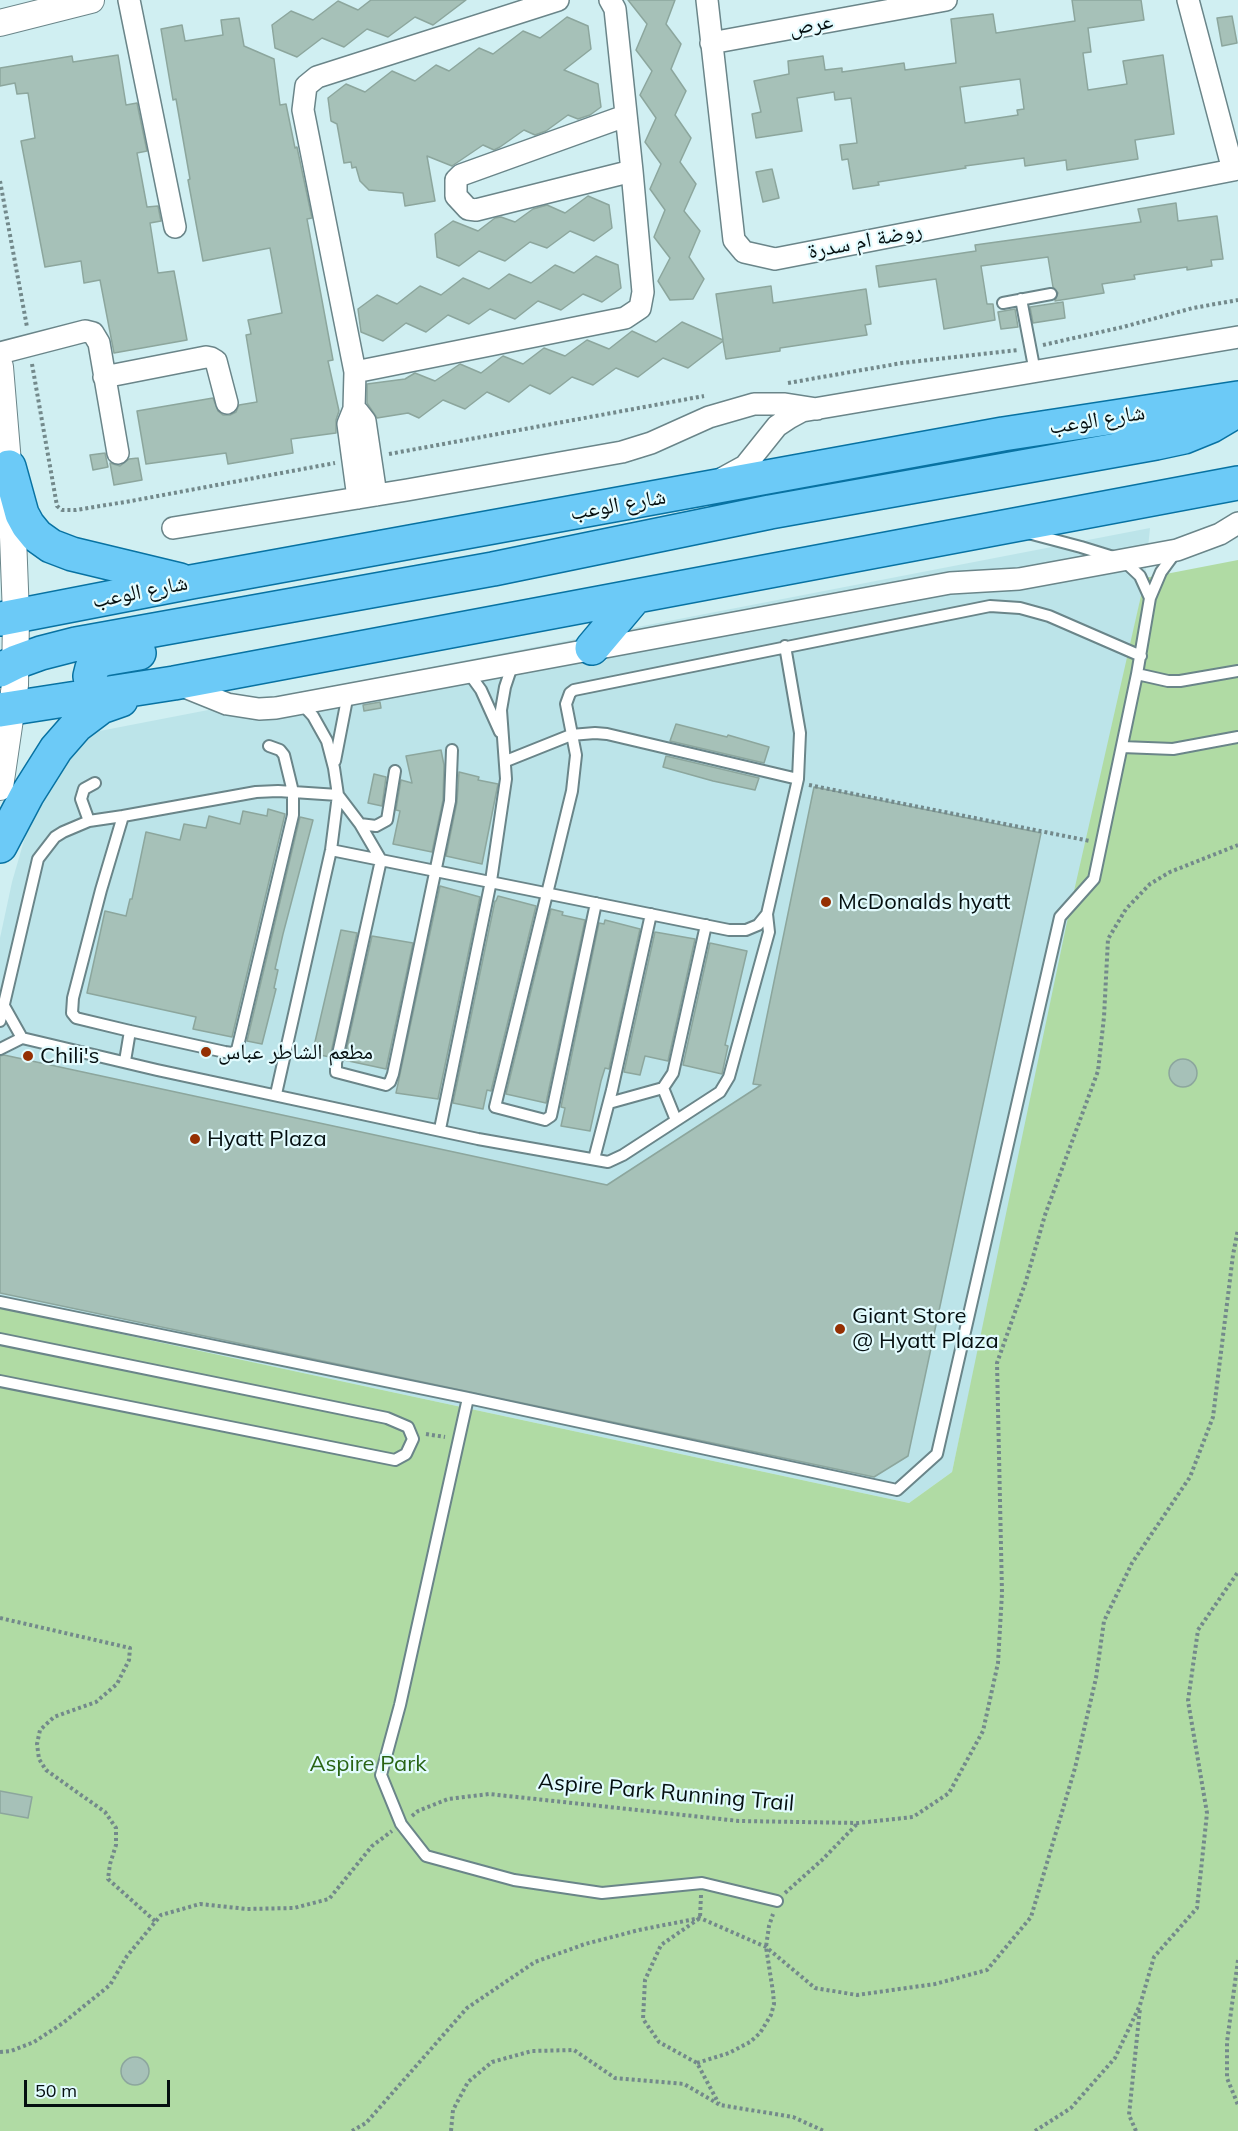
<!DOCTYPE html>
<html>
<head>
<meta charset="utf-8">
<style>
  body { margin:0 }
  #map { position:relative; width:1238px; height:2131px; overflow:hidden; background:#d0eff2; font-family:Mulish,sans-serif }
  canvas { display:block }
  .scale { position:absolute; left:24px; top:2080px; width:146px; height:27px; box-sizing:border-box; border:3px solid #050f10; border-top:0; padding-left:8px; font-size:18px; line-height:21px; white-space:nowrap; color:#050f10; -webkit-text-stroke:4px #e2fbfe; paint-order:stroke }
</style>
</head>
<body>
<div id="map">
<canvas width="1238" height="2131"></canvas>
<div class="scale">50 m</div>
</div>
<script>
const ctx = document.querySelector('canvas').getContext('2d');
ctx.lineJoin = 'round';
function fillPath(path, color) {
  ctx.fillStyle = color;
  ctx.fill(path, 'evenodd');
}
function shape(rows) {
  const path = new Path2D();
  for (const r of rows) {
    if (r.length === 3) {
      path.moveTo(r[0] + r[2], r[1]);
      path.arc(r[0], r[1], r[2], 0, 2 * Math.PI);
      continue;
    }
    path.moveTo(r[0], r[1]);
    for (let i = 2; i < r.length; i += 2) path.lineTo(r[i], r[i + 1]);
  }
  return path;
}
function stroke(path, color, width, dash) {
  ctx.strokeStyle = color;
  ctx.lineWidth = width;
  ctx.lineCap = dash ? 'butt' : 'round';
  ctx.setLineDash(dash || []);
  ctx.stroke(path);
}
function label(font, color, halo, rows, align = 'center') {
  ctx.font = font + ' Mulish,"Noto Naskh Arabic",sans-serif';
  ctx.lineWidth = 4.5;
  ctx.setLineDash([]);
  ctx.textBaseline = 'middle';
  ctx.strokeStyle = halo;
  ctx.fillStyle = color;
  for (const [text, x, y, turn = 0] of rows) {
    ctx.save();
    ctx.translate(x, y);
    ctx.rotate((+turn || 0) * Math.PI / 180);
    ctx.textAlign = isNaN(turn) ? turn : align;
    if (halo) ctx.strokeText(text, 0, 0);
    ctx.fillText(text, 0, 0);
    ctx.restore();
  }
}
fillPath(shape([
  [1150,528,1145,578,952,1472,909,1503,0,1308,0,938,12,882,53,740]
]), '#bce4e9');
fillPath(shape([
  [1238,560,1238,2131,0,2131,0,1308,909,1503,952,1472,1067,922,1145,578]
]), '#b0dba4');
const building = shape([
  [371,0,466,0,433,25,415,17,388,37,367,29,344,47,322,38,297,57,275,48,272,25,291,11,313,20,338,1,358,10,371,0],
  [628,0,675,0,666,24,681,44,671,69,686,91,675,115,691,138,680,162,696,184,684,211,700,231,689,257,704,279,693,299,670,300,658,281,670,258,654,237,665,210,650,189,661,164,645,142,656,118,640,95,652,71,636,50,647,24,628,0],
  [1072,0,1141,0,1144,20,1088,28,1091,52,1083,53,1088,90,1127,84,1123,61,1163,55,1174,134,1135,140,1138,159,1067,170,1066,160,1025,166,1024,158,965,166,966,168,878,182,879,185,853,189,848,159,842,160,840,145,857,143,851,98,835,100,834,92,797,98,802,131,756,138,752,114,761,112,754,81,789,74,788,61,823,56,825,70,842,68,842,72,904,63,905,70,956,63,951,19,993,14,996,33,1075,21,1072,0],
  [1020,79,1024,109,1017,110,1018,115,965,123,960,87,1020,79],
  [1232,16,1237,43,1222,46,1217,18,1232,16],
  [567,17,588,26,591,49,564,70,598,84,601,107,590,115,578,119,568,115,546,131,535,135,524,130,500,147,494,150,483,145,452,166,427,156,435,201,405,206,403,193,369,190,360,181,356,167,352,168,351,162,344,163,337,124,331,121,328,98,346,84,365,92,392,71,415,81,436,65,449,71,479,48,493,54,523,31,540,38,567,17],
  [239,18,244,46,274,59,280,105,286,104,295,148,297,147,312,218,307,219,333,360,328,361,339,411,336,420,336,433,291,439,293,453,228,464,226,453,146,464,137,411,213,398,218,411,223,415,230,415,236,412,239,405,257,402,246,335,251,334,248,320,282,313,270,248,203,261,188,180,190,179,176,99,173,100,161,29,182,25,185,41,223,35,221,20,239,18],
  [118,55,126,105,137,103,147,151,137,153,147,207,158,206,161,221,150,223,158,273,174,271,187,340,114,353,100,280,84,283,81,261,45,267,21,141,35,138,28,93,17,94,15,83,0,86,0,68,72,56,73,62,118,55],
  [772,169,779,198,763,202,756,172,772,169],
  [588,196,609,205,612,228,594,241,570,231,547,248,530,242,505,261,479,251,459,266,437,257,435,234,453,221,478,231,495,218,501,217,515,222,533,209,547,205,565,213,588,196],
  [1176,203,1178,221,1217,216,1223,259,1211,260,1212,266,1187,270,1187,267,1134,275,1135,279,1102,284,1104,293,1055,301,1058,293,1053,287,1048,257,981,266,987,304,993,304,995,320,944,329,936,279,879,287,876,266,976,251,975,245,1141,222,1138,209,1176,203],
  [596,256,618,265,621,288,602,302,583,294,561,310,538,301,515,319,490,309,469,324,448,315,426,332,406,323,383,341,361,332,358,309,377,295,397,304,420,286,441,295,463,278,489,289,509,274,531,283,555,265,574,273,596,256],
  [771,286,773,303,866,289,871,324,865,325,867,335,780,348,780,351,726,359,723,341,688,368,663,358,638,377,616,368,593,385,572,377,550,394,530,385,509,402,487,392,465,409,443,400,419,418,408,413,377,418,367,403,367,384,405,379,415,373,435,381,460,364,481,373,503,356,523,364,544,348,565,356,587,340,609,349,632,331,656,342,682,322,723,340,716,294,771,286],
  [1063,302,1065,318,1033,323,1030,307,1063,302],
  [1015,309,1018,327,1001,329,998,312,1015,309],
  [105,453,108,467,93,470,90,455,105,453],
  [138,458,142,480,114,485,110,463,120,466,129,459,138,458],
  [380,702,381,708,364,711,363,705,380,702],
  [676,724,727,737,728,735,769,747,764,763,670,741,676,724],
  [441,750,444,765,443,800,432,852,393,844,400,811,396,810,401,780,412,783,406,756,441,750],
  [666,756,759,778,755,790,713,781,663,767,666,756],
  [459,772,479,777,478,780,498,784,482,864,446,856,457,802,459,772],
  [374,774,386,777,382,806,368,803,374,774],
  [814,787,1041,833,908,1456,874,1477,0,1293,0,1056,4,1055,607,1185,761,1085,753,1084,814,787],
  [268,809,285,814,232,1037,193,1029,196,1017,87,993,105,911,126,916,130,899,132,899,146,832,180,840,184,824,206,828,209,816,240,824,243,811,267,816,268,809],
  [300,817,313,820,283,934,275,969,278,970,274,988,276,989,262,1044,247,1041,300,817],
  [440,886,480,897,438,1099,396,1093,440,886],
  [498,896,536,906,491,1091,487,1090,483,1109,453,1103,495,901,496,901,498,896],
  [551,909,563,912,562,915,585,920,546,1103,506,1094,551,909],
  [605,920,640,929,609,1069,605,1068,601,1081,590,1131,561,1126,565,1108,561,1107,599,923,604,924,605,920],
  [341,930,357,933,330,1057,315,1054,317,1047,314,1046,341,930],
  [655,932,695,939,668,1061,645,1056,640,1075,624,1072,655,932],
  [372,936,413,943,386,1069,344,1060,372,936],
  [710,943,747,951,725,1045,728,1046,722,1074,683,1065,710,943],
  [1183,1073,14],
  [0,1791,32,1797,28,1818,0,1813,0,1791],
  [135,2071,14]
]);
fillPath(building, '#a6c1b8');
stroke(building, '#8ca69d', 1.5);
const service = shape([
  [1021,299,1035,372],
  [1003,303,1051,294],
  [1028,533,1081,547,1123,560,1140,576,1150,598],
  [468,672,481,690,500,732],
  [1137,674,1168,681,1180,681,1238,671],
  [269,746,280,750,284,755,293,792,293,815,237,1050,232,1053,225,1052,130,1031,76,1018,72,1013,73,998,101,890,123,816,256,792,278,791,338,795,360,824,381,860,336,1063,336,1072,386,1085,390,1082,393,1074,450,801,452,750],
  [1122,747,1173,749,1238,737],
  [335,761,348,694],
  [506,761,571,735,595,733,607,734,798,779],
  [89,821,81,799,84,789,95,783],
  [360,824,376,826,387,820,395,771],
  [331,850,729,930,746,930,758,925,767,914],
  [596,903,551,1116,545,1120,495,1107,572,791,576,755,566,704,570,693,574,690,990,606,1020,608,1049,616,1141,656],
  [4,1006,22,1038],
  [0,1021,38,859,55,837,63,832,89,821,123,816],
  [0,1049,22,1038,157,1070,478,1139,608,1162,623,1155,720,1092,729,1077,769,932,767,914,798,779,800,733,785,646],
  [125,1061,130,1031],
  [663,1088,676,1120],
  [276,1094,331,850,338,795,334,768,327,741,313,716,302,704],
  [609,1103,663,1088,673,1073,706,925],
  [440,1129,491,881,506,779,501,710,505,687,513,663],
  [594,1159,612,1090,651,914],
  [0,1302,468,1398,897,1490,937,1454,1060,917,1094,879,1137,674,1150,598,1161,572,1175,553],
  [0,1339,387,1418,408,1427,413,1439,406,1454,395,1460,0,1381],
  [468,1398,400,1705,381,1775,401,1824,426,1856,514,1880,602,1893,702,1883,777,1901]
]);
const minor = shape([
  [129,0,175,227],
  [707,0,734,240,744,252,775,259,1238,169],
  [1188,0,1233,170],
  [711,43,946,0],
  [625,116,461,175,456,180,456,196,468,209,476,210,632,171],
  [0,353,85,331,93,333,99,343,118,453],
  [355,372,625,318,640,308,643,292,632,171,615,9,610,0],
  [104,377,206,357,211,358,216,361,227,403],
  [354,409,358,412,365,421,376,495],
  [723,478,745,466,777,426,789,418,802,411,1238,337],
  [358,498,348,424,354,409,355,372,303,110,306,86,317,77,558,0],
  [173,528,407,490,622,452,651,443,709,417,754,404,785,404,817,409],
  [175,683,227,704,259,709,276,708,950,583,1019,579,1177,550,1220,534,1238,523]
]);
const tertiary = shape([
  [0,23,91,0],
  [0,367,12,511,16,615,15,685,0,787]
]);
const primary = shape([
  [9,467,22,514,28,525,37,536,51,546,72,554,180,580],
  [0,619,191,582,1003,434,1238,398],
  [592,648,635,597],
  [0,670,16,662,41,653,76,644,493,569,770,512,1156,443,1184,437,1211,426,1238,410],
  [103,693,96,690,91,683,90,676,92,668,97,662,104,659,139,653],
  [0,710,174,683,1238,483],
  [0,846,27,795,56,749,77,725,101,707,121,700]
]);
stroke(service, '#6a8589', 14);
stroke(minor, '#6a8589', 24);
stroke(tertiary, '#6a8589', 28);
stroke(primary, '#0872a2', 36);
stroke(shape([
  [0,181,27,327],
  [1043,345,1123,327,1193,308,1238,300],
  [32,364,57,506,62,510,76,510,131,501,335,463],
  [788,383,902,363,1018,350],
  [389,454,704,396],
  [809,785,1090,841],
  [426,1434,445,1437],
  [0,1618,130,1648,129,1660,117,1684,96,1702,54,1717,40,1730,37,1744,39,1759,46,1770,105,1812,116,1828,116,1845,110,1864,108,1879,155,1921],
  [412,1816,418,1811,448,1799,489,1794,739,1821,858,1823,913,1817,949,1793,983,1731,998,1663,1002,1593,997,1363,1026,1281,1045,1215,1098,1071,1104,1017,1108,939,1126,909,1150,884,1170,872,1238,845],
  [785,1893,822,1860,858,1823],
  [701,1895,700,1918,661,1945,645,1980,643,2019,659,2042,697,2063,719,2104],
  [1238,1960,1227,2042,1227,2078,1238,2105],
  [0,2052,11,2051,34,2042,63,2023,110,1985,127,1956,161,1915,200,1904,247,1909,294,1908,329,1899,372,1846,392,1831],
  [697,2063,729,2053,750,2042,760,2033,771,2015,774,2004,773,1992,766,1947,769,1926,773,1914],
  [352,2131,366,2123,467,2008,535,1962,585,1944,639,1930,700,1918,766,1947,815,1988,857,1995,935,1984,987,1970,1031,1917,1075,1768,1096,1678,1104,1621,1132,1563,1190,1477,1213,1417,1233,1255,1238,1229],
  [451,2131,453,2110,468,2082,492,2062,532,2051,574,2050,615,2078,684,2084,720,2105,793,2117,824,2131],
  [1035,2131,1071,2108,1115,2058,1140,2005,1154,1957,1197,1908,1207,1813,1188,1701,1198,1630,1238,1572],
  [1136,2131,1129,2115,1140,2008]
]), '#73898b', 4, [3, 3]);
stroke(service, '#fff', 10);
stroke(minor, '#fff', 21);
stroke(tertiary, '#fff', 26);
stroke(primary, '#6ccaf7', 33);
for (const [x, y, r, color] of [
  [826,902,6,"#953003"],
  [206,1052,6,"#953003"],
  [28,1056,6,"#953003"],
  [195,1139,6,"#953003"],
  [840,1329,6,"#953003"]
]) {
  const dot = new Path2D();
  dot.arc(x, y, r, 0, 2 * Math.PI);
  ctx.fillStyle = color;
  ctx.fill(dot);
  stroke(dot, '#e2fbfe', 2);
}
label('22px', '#050f10', '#e2fbfe', [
  ["عرص",811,25,-10],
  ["روضة ام سدرة",865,241,-11],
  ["شارع الوعب",1097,420,-9],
  ["شارع الوعب",618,505,-10],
  ["شارع الوعب",140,592,-11],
  ["Aspire Park Running Trail",666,1793,5]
]);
label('22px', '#050f10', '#e2fbfe', [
  ["McDonalds hyatt",838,902],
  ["مطعم الشاطر عباس",218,1052],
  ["Chili's",40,1056],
  ["Hyatt Plaza",207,1139],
  ["Giant Store",852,1316],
  ["@ Hyatt Plaza",852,1341]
], 'left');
label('22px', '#296414', '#e2fbfe', [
  ["Aspire Park",368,1764]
]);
</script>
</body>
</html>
